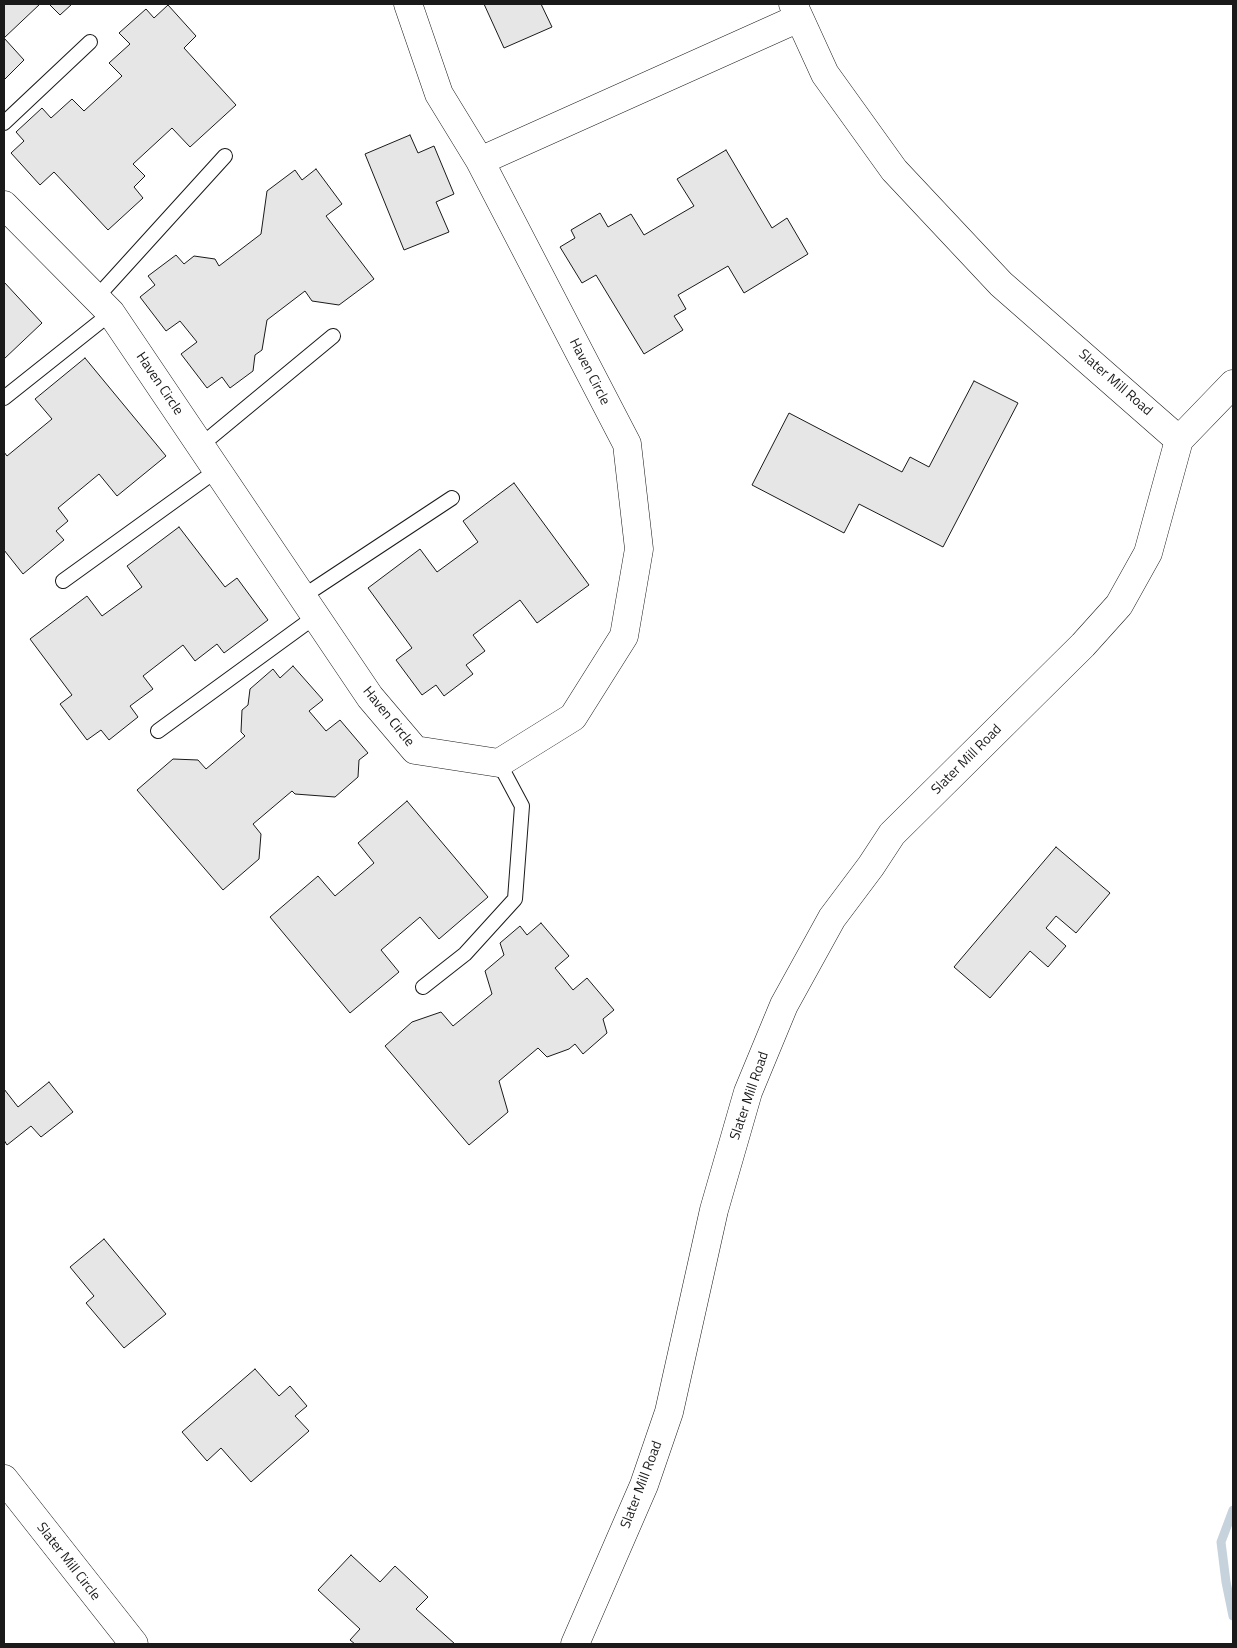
<!DOCTYPE html>
<html>
<head>
<meta charset="utf-8">
<style>
  body { margin:0 }
  #map { position:relative; width:1237px; height:1648px; overflow:hidden; background:#fff; font-family:"Titillium Web",sans-serif }
  canvas { display:block }
  .frame { position:absolute; inset:0; border:5px solid #1a1a1a; pointer-events:none }
</style>
</head>
<body>
<div id="map">
<canvas width="1237" height="1648"></canvas>
<div class="frame"></div>
</div>
<script>
const ctx = document.querySelector('canvas').getContext('2d');
ctx.lineJoin = 'round';
function shape(rows) {
  const path = new Path2D();
  for (const r of rows) {
    path.moveTo(r[0], r[1]);
    for (let i = 2; i < r.length; i += 2) path.lineTo(r[i], r[i + 1]);
  }
  return path;
}
function stroke(path, color, width, dash) {
  ctx.strokeStyle = color;
  ctx.lineWidth = width;
  ctx.lineCap = dash ? 'butt' : 'round';
  ctx.setLineDash(dash || []);
  ctx.stroke(path);
}
function fillPath(path, color) {
  ctx.fillStyle = color;
  ctx.fill(path, 'evenodd');
}
function label(font, color, halo, rows, align = 'center') {
  ctx.font = font + ' "Titillium Web",sans-serif';
  ctx.lineWidth = 4;
  ctx.setLineDash([]);
  ctx.textBaseline = 'middle';
  ctx.strokeStyle = halo;
  ctx.fillStyle = color;
  for (const [text, x, y, turn = 0] of rows) {
    ctx.save();
    ctx.translate(x, y);
    ctx.rotate((+turn || 0) * Math.PI / 180);
    ctx.textAlign = isNaN(turn) ? turn : align;
    if (halo) ctx.strokeText(text, 0, 0);
    ctx.fillText(text, 0, 0);
    ctx.restore();
  }
}
stroke(shape([
  [1233,1510,1221,1542,1226,1582,1233,1616]
]), '#c6d2dc', 9);
const building = shape([
  [4,4,40,4,4,38,24,60,4,80,4,4],
  [49,4,72,4,60,15,49,4],
  [484,4,541,4,552,27,504,48,484,4],
  [168,5,196,36,184,48,236,105,190,147,172,128,133,164,145,176,134,187,143,198,108,230,54,172,40,185,11,153,24,141,16,132,42,108,51,118,72,99,84,111,122,76,109,63,130,44,119,33,146,9,154,18,168,5],
  [410,135,418,153,434,146,454,194,436,202,449,232,404,250,365,154,410,135],
  [726,150,772,228,787,218,808,254,744,293,728,266,678,295,686,309,674,316,683,330,644,354,596,275,582,283,560,247,575,238,571,230,600,213,608,227,631,214,644,235,694,206,677,179,726,150],
  [316,169,342,204,326,216,374,279,339,305,312,301,305,291,267,320,262,350,255,355,253,371,230,388,222,377,207,388,181,354,197,342,180,321,166,331,140,297,155,285,148,276,176,255,184,264,194,256,215,259,219,266,261,234,267,191,295,170,302,180,316,169],
  [4,282,42,323,4,359,4,282],
  [85,358,166,456,117,496,99,474,58,508,68,521,56,531,64,540,23,574,4,550,4,452,7,456,52,419,35,399,85,358],
  [974,381,1018,403,943,547,859,504,844,533,752,485,789,413,902,472,910,457,929,467,974,381],
  [514,483,589,585,537,623,520,600,473,635,485,651,466,665,473,674,444,696,436,685,422,695,396,660,412,648,368,588,420,549,437,572,478,542,463,521,514,483],
  [179,527,225,587,237,578,268,620,224,653,217,644,195,661,183,645,143,676,153,689,130,706,138,717,109,740,101,730,87,740,60,704,72,695,30,639,87,596,102,616,142,587,127,566,179,527],
  [293,666,323,700,309,711,326,731,340,720,368,753,359,760,358,777,335,797,295,794,292,791,253,824,261,834,259,859,223,890,137,790,173,759,198,760,206,769,245,736,241,732,242,710,248,705,250,689,273,669,280,678,293,666],
  [407,801,488,897,439,939,420,917,381,950,399,972,350,1013,270,917,318,876,335,896,374,863,358,843,407,801],
  [1056,847,1110,893,1076,933,1056,916,1046,928,1066,946,1048,967,1030,951,990,998,954,967,1056,847],
  [541,923,569,956,555,968,573,990,587,978,614,1010,603,1019,607,1033,583,1054,575,1044,569,1049,547,1057,538,1048,499,1081,508,1112,469,1145,385,1046,412,1022,441,1012,453,1026,492,994,485,971,504,955,500,943,520,926,527,935,541,923],
  [49,1082,73,1112,41,1137,31,1126,7,1145,4,1140,4,1089,18,1107,49,1082],
  [104,1239,166,1314,124,1348,86,1303,94,1296,70,1267,104,1239],
  [255,1369,279,1396,290,1386,307,1406,295,1416,309,1431,251,1482,221,1448,207,1461,182,1432,255,1369],
  [351,1555,380,1582,395,1566,428,1597,416,1609,455,1644,355,1644,350,1640,360,1629,318,1590,351,1555]
]);
fillPath(building, '#e6e6e6');
stroke(building, '#1a1a1a', 1);
const service = shape([
  [4,123,90,42],
  [96,298,225,156],
  [4,398,111,313],
  [200,446,333,336],
  [63,581,217,470],
  [302,597,452,498],
  [158,731,316,616],
  [423,987,465,954,515,899,522,806,499,763]
]);
const minor = shape([
  [793,4,825,74,894,170,1001,284,1179,440],
  [480,161,799,18],
  [4,205,111,313,370,697,415,750,499,763,573,717,624,636,639,549,627,444,480,161,439,94,408,4],
  [4,1479,134,1644]
]);
const tertiary = shape([
  [575,1644,644,1485,669,1412,714,1210,748,1092,784,1005,832,918,871,866,892,834,1083,645,1119,605,1148,553,1179,440,1233,384]
]);
stroke(service, '#1a1a1a', 16);
stroke(minor, '#1a1a1a', 29);
stroke(tertiary, '#1a1a1a', 29);
stroke(service, '#fff', 14);
stroke(minor, '#fff', 28);
stroke(tertiary, '#fff', 28);
label('14px', '#1a1a1a', '#fff', [
  ["Haven Circle",589,372,63],
  ["Slater Mill Road",1115,383,41],
  ["Haven Circle",159,384,56],
  ["Haven Circle",388,717,51],
  ["Slater Mill Road",967,760,-45],
  ["Slater Mill Road",750,1096,-71],
  ["Slater Mill Road",642,1485,-69],
  ["Slater Mill Circle",68,1562,52]
]);
</script>
</body>
</html>
